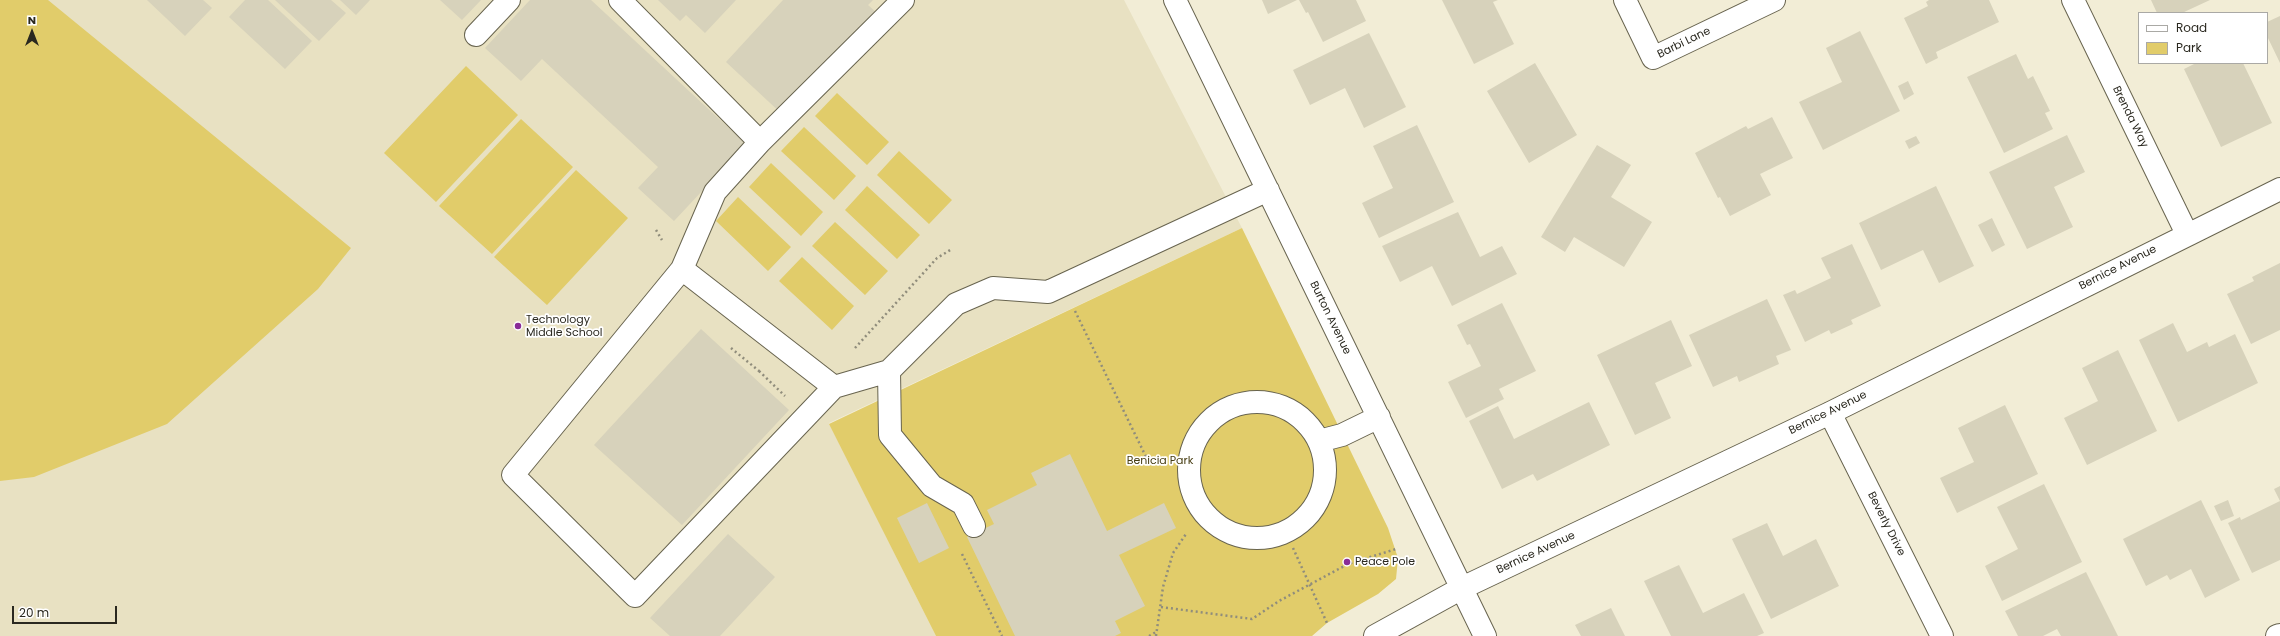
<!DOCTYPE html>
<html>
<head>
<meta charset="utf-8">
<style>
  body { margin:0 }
  #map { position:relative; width:2280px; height:636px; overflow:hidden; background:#f2edd6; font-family:Poppins,sans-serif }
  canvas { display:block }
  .legend { position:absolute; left:2138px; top:12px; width:130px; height:52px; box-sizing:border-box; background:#fff; border:1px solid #aaa9a5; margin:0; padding:5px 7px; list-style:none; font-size:12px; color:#2a281f }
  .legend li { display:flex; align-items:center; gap:8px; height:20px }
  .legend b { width:20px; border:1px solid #aaa9a5 }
  .north { position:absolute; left:12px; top:12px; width:40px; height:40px; -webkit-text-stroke:3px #fff; paint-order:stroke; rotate:0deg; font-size:11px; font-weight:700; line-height:16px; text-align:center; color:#2a281f }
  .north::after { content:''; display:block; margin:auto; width:14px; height:18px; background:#2a281f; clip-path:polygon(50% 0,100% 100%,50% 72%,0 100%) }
  .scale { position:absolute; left:12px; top:606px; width:105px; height:18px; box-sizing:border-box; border:2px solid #2a281f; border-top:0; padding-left:5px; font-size:12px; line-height:14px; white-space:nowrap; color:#2a281f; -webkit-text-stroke:3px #fff; paint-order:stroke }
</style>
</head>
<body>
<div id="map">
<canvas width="2280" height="636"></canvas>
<ul class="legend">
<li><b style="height:5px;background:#fff"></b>Road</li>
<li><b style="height:11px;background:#e1cc6a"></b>Park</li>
</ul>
<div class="north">N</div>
<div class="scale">20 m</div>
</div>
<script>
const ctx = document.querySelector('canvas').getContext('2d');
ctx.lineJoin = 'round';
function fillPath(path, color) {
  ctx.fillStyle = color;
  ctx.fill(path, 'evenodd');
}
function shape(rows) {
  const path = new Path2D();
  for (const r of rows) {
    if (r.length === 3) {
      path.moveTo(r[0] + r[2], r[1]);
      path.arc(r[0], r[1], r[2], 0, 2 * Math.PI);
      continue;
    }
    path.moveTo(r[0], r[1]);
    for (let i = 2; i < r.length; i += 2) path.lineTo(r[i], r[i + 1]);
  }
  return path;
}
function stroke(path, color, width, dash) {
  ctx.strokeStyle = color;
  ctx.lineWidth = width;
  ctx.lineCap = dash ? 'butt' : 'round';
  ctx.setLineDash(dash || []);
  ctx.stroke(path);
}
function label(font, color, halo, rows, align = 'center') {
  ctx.font = font + ' Poppins,sans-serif';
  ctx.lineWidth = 3.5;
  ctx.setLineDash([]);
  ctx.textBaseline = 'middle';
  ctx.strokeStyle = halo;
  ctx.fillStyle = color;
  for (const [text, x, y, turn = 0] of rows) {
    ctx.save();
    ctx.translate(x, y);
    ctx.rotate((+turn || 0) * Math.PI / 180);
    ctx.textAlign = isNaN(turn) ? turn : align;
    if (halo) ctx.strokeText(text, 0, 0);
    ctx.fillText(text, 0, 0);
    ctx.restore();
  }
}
fillPath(shape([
  [0,0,1124,0,1242,228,829,423,936,636,0,636]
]), '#e8e1c2');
fillPath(shape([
  [0,0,48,0,351,248,318,289,167,424,34,477,0,481],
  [466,66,518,115,436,202,384,153],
  [837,93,889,142,867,165,815,116],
  [521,119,573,167,492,254,439,206],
  [804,127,856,176,834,200,781,151],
  [899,151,952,200,929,224,877,175],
  [771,163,823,212,801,236,749,187],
  [576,170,628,218,547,305,494,257],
  [867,186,920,235,897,259,845,210],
  [738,197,791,247,768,271,716,221],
  [835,222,888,271,865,295,812,246],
  [1242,228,1388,528,1398,558,1396,579,1378,594,1327,623,1312,636,936,636,829,424],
  [802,257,854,306,832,330,779,281]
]), '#e1cc6a');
fillPath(shape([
  [147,0,203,0,212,8,185,36],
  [245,0,268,0,312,41,285,69,229,17],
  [275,0,331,0,346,13,319,41],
  [340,0,370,0,356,15],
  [440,0,481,0,462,20],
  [530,0,591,0,746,144,674,221,638,188,658,167,542,59,521,81,485,48],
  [658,0,736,0,705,33,686,15,680,21],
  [783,0,873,0,868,5,877,13,783,115,726,62],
  [1262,0,1297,0,1268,14],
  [1299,0,1356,0,1366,21,1323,42,1308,12,1306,13],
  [1442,0,1498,0,1493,2,1514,44,1474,64],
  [1929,0,1989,0,1999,22,1936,52,1938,58,1926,64,1904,18,1928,6,1926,2],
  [2151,0,2210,0,2182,13,2157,13],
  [2280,16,2280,63,2267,36,2267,22],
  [1860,31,1900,111,1823,150,1799,102,1842,82,1826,48],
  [1369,33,1406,107,1364,128,1345,88,1310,105,1293,70],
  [2016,54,2028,79,2033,76,2050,111,2045,113,2053,129,2004,153,1967,77],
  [1535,63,1577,135,1529,163,1487,91],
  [2196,63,2243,63,2272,123,2221,147,2184,69],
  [1908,81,1914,94,1904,100,1898,86],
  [1772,117,1793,158,1760,174,1771,195,1730,216,1720,197,1718,198,1695,153,1746,126,1748,129],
  [1417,125,1454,202,1379,238,1362,203,1393,188,1373,146],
  [2067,135,2085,172,2054,187,2073,227,2027,249,1989,172],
  [1916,136,1920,143,1909,149,1905,141],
  [1597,145,1631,165,1611,197,1652,222,1624,267,1574,237,1565,252,1541,237],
  [1936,186,1974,266,1939,283,1923,250,1881,270,1859,223],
  [1458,212,1480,257,1502,246,1517,274,1452,306,1432,266,1400,282,1382,246],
  [1992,218,2005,245,1992,252,1978,225],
  [1852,244,1881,306,1851,320,1853,324,1831,334,1829,330,1805,342,1783,295,1795,290,1797,294,1831,278,1821,258],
  [2280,263,2280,330,2251,344,2227,294,2254,281,2252,277],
  [1767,299,1791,350,1776,356,1779,364,1739,382,1737,376,1713,387,1689,335],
  [1502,303,1536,371,1499,389,1504,399,1466,418,1448,382,1481,366,1470,344,1467,345,1457,325],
  [1671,320,1692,366,1655,383,1671,418,1635,435,1597,355],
  [2173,323,2187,352,2207,342,2209,347,2235,334,2258,383,2178,422,2139,340],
  [701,329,789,410,682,525,594,445],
  [2118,350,2157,431,2087,465,2064,418,2098,401,2082,368],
  [1589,402,1610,445,1537,481,1533,474,1502,489,1469,421,1498,406,1514,439],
  [2005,405,2038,474,1957,513,1940,478,1974,462,1958,428],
  [1070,454,1107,531,1164,503,1176,528,1119,555,1145,606,1115,621,1121,633,1115,636,1015,636,967,537,994,524,987,510,1037,485,1031,473],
  [2044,484,2082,562,2002,601,1985,566,2018,549,1997,507],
  [2280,486,2280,560,2252,573,2228,523,2240,517,2241,520,2280,501,2274,489],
  [2201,500,2240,580,2205,598,2191,569,2170,580,2167,575,2146,586,2123,539],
  [2228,500,2234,516,2221,521,2214,506],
  [927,503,949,548,919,563,897,518],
  [1767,523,1783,556,1816,539,1839,586,1771,619,1732,539],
  [728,534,775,577,720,636,670,636,650,618],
  [1679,565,1703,613,1744,593,1764,633,1757,636,1671,636,1644,581],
  [2086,572,2118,636,2061,636,2057,629,2043,636,2018,636,2005,611],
  [1611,608,1625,636,1581,636,1575,625]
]), '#d7d2bb');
const minor = shape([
  [620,0,760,142,715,192,682,269,513,475,635,596,834,387],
  [1175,0,1485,636],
  [1625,0,1653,58,1774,0],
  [2073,0,2187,234],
  [476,35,509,0],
  [760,142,903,0],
  [682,269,834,387,889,371,956,304,993,288,1048,292,1268,190],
  [889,371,890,435,932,486,963,504,974,526],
  [1257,470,68],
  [1830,413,1942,636],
  [1319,441,1342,435,1379,417],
  [1375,636,1462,588,1830,413,2280,189],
  [2277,636,2280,635]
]);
stroke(minor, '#68644f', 24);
stroke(shape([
  [656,230,662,240],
  [1075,311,1150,465],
  [731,348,759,371,762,370],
  [855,348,937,258,952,249],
  [759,371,785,396],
  [1293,548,1327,623],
  [962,554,1002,636],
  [1161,607,1252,619,1279,601,1348,564,1396,549],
  [1149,636,1156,632],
  [1156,636,1163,587,1173,553,1186,534]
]), '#908d7c', 2.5, [2, 3]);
stroke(minor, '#fff', 22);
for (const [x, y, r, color] of [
  [518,326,4,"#892c97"],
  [1347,562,4,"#892c97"]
]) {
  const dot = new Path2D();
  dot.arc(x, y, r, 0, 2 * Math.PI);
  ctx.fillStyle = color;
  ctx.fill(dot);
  stroke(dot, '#fff', 1.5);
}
label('11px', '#2a281f', '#fff', [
  ["Barbi Lane",1684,43,-26],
  ["Brenda Way",2130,117,64],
  ["Bernice Avenue",2118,268,-27],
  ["Burton Avenue",1330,318,64],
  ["Bernice Avenue",1828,413,-26],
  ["Beverly Drive",1886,524,63],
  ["Bernice Avenue",1536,553,-25]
]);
label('11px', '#2a281f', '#fff', [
  ["Technology",526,320],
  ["Middle School",526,333],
  ["Peace Pole",1355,562]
], 'left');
label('11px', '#483e13', '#fff', [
  ["Benicia Park",1160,461]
]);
</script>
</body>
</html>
